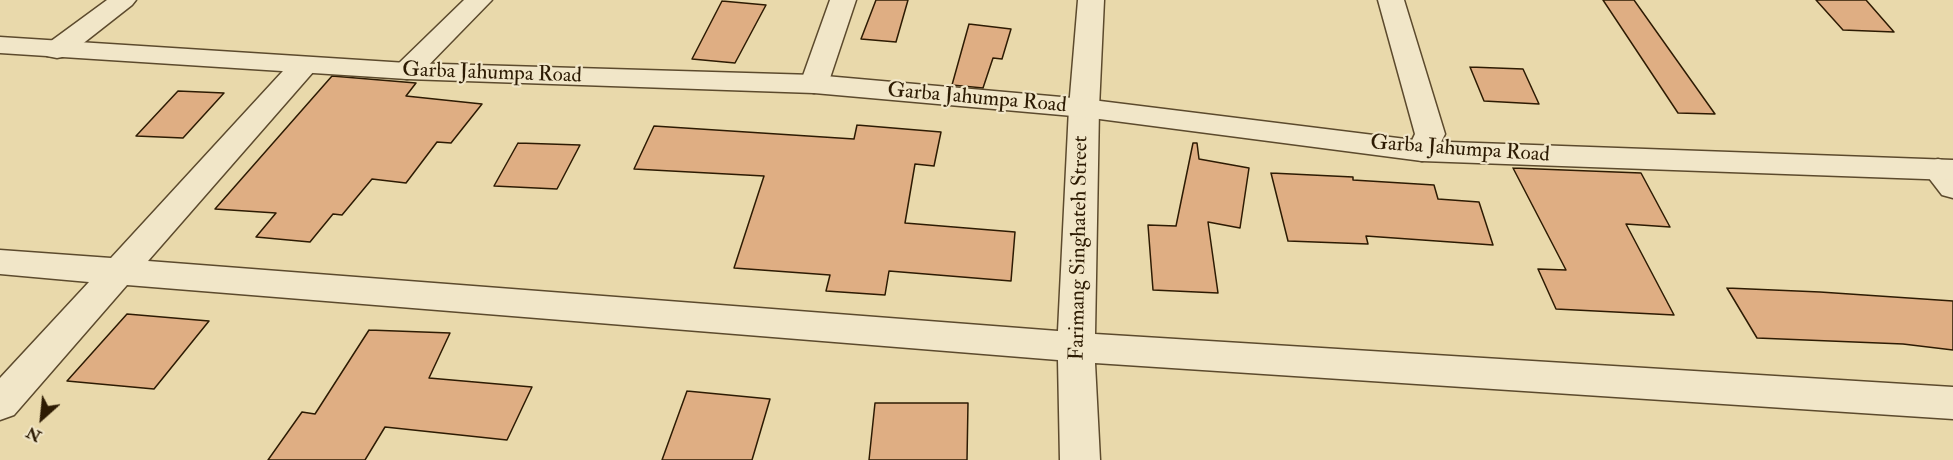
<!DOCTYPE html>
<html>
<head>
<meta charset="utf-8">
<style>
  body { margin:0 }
  #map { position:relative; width:1953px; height:460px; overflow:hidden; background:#e9d9ab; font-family:"IM FELL Double Pica",serif }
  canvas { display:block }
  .north { position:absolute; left:12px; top:388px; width:60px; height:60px; -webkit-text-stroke:4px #f1e6c8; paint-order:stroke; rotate:207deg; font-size:16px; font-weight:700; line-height:24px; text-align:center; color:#2d1b03 }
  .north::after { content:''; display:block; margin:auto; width:21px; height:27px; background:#2d1b03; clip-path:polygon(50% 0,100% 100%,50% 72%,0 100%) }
</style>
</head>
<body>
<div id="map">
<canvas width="1953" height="460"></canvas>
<div class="north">N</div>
</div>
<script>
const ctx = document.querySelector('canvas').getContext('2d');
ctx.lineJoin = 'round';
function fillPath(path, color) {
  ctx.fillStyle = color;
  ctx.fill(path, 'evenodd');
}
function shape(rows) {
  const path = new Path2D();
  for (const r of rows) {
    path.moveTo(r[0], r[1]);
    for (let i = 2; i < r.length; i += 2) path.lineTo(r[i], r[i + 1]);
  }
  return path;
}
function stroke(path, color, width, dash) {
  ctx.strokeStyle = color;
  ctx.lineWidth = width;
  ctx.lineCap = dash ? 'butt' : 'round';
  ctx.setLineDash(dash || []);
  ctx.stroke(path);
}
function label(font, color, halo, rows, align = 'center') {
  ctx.font = font + ' "IM FELL Double Pica",serif';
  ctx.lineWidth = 4.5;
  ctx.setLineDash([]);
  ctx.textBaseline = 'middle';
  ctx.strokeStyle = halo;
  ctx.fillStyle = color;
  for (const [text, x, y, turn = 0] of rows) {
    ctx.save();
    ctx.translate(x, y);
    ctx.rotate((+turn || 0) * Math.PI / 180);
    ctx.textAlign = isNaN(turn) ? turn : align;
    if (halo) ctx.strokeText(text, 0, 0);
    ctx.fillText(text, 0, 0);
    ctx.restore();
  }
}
const building = shape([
  [876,0,908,0,896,42,861,39,876,0],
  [1603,0,1634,0,1715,114,1678,113,1603,0],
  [1816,0,1866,0,1894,32,1843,30,1816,0],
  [722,1,766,5,735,63,692,59,722,1],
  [969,24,1011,29,1002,59,993,58,983,88,952,85,969,24],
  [1470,67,1523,69,1539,104,1484,101,1470,67],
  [332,76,416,83,406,96,482,104,451,143,437,142,406,183,372,179,342,215,333,214,310,242,256,237,276,213,215,209,332,76],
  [178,91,224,93,183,138,136,136,178,91],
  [857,125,941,132,934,166,915,164,905,223,1015,232,1011,281,889,271,885,295,826,291,830,275,734,268,764,176,634,169,654,126,854,139,857,125],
  [518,143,580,145,557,189,494,186,518,143],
  [1193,143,1197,143,1199,159,1249,168,1240,228,1208,222,1218,293,1153,290,1148,225,1176,226,1193,143],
  [1513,168,1641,173,1670,227,1626,224,1674,315,1556,309,1538,269,1566,270,1513,168],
  [1271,173,1353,177,1353,180,1434,185,1438,199,1479,202,1493,245,1366,236,1368,244,1288,241,1271,173],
  [1727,288,1820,292,1953,301,1953,350,1903,344,1757,338,1727,288],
  [127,314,209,321,154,389,67,381,127,314],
  [369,330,450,333,429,378,532,387,507,440,385,427,365,460,268,460,302,412,315,414,369,330],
  [687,391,770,399,752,460,662,460,687,391],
  [875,403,968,403,967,460,869,460,875,403]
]);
fillPath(building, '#dfae83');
stroke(building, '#2d1b03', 1.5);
const minor = shape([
  [107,0,136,0,132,5,67,56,57,58,47,56,43,50,47,44,107,0],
  [464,0,492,0,417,77,407,79,397,77,393,71,397,65,464,0],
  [830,0,856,0,828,84,824,90,814,93,804,90,800,84,830,0],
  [1078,0,1104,0,1099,108,1095,334,1953,387,1953,419,1095,363,1100,460,1060,460,1058,360,127,285,14,415,0,420,0,378,89,282,0,274,0,250,111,258,294,59,304,57,314,59,318,65,314,71,148,261,1058,331,1069,108,1078,0],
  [1378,0,1404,0,1445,134,1433,158,1422,161,1411,158,1407,151,1415,134,1378,0],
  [1938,159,1949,162,1953,166,1953,198,1942,195,1922,169,1927,162,1938,159]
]);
const tertiary = shape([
  [0,37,407,63,814,75,1084,99,1422,141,1953,160,1953,180,1422,161,1084,117,814,93,407,79,0,53,0,37]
]);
stroke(minor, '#5c4a2d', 3);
stroke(tertiary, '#5c4a2d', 3);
fillPath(minor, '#f1e6c8');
fillPath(tertiary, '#f1e6c8');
label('21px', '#2d1b03', '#f1e6c8', [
  ["Garba Jahumpa Road",492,74,2],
  ["Garba Jahumpa Road",977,99,5],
  ["Garba Jahumpa Road",1460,150,4],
  ["Farimang Singhateh Street",1080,248,-89]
]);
</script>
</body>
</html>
